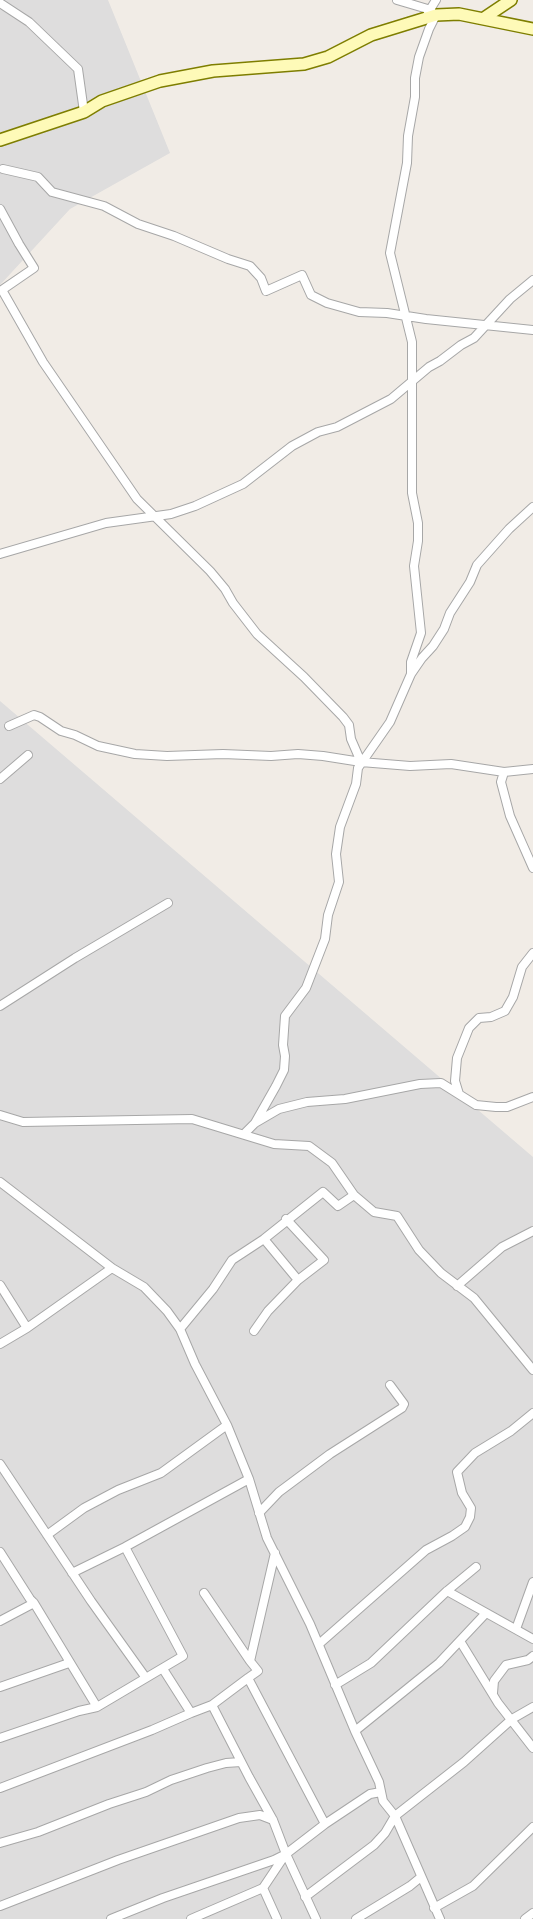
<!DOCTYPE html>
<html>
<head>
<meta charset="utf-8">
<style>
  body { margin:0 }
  canvas { display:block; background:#f1ece6 }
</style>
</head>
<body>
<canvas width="533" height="1919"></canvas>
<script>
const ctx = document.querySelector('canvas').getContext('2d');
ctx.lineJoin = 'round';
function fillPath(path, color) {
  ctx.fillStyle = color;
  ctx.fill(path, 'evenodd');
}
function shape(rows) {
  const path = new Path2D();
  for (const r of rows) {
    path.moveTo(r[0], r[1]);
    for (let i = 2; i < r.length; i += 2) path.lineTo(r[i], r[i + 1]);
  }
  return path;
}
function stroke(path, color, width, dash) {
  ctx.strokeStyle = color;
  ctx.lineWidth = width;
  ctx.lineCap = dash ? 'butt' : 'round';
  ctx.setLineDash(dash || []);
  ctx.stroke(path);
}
fillPath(shape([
  [0,0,108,0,170,153,70,209,0,285],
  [0,701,533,1157,533,1919,0,1919]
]), '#dedddd');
const street = shape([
  [397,0,431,10],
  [0,3,29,22,78,69,84,112],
  [428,13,436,0],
  [3,169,38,177,52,192,104,206,138,224,174,236,228,259,250,266,261,278,266,291,302,275,311,295,327,303,359,312,387,313,426,319,533,330],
  [0,209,19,244,34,268,2,290,43,362,137,499,210,571,225,589,233,603,257,634,304,677,343,717,349,725,351,739,361,762],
  [0,554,106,523,171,514,195,506,243,484,292,446,318,432,337,427,391,399,429,367,440,361,461,345,474,338,510,299,533,280],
  [411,674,411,662,421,633,414,566,418,541,418,523,412,493,412,342,390,253,407,163,408,136,415,97,415,78,419,57,429,29,436,15],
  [9,726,34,715,40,717,61,731,75,735,98,746,135,754,167,756,223,754,271,756,298,754,323,756,361,762,410,766,451,764,504,772,533,769],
  [504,772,501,782,510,816,533,868],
  [0,779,28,755],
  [0,1006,75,958,168,903],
  [459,1094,455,1081,457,1058,469,1028,479,1018,491,1017,505,1011,513,997,522,967,533,953],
  [0,1115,23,1122,192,1119,274,1144,309,1146,332,1163,354,1195,374,1212,397,1216,419,1250,441,1273,474,1298,533,1370],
  [255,1123,276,1086,284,1070,285,1056,283,1045,285,1016,306,988,325,939,328,915,339,882,336,854,340,827,356,784,358,768,390,722,411,674,422,658,433,646,444,629,450,613,470,582,477,565,509,529,533,507],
  [244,1134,255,1123,279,1109,307,1102,345,1099,420,1084,441,1083,476,1105,496,1107,507,1107,533,1097],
  [0,1182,112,1268,144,1287,167,1311,180,1329,195,1364,227,1425,249,1479,267,1538,310,1624,355,1731,379,1782,383,1801,395,1816,440,1919],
  [286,1219,324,1260,298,1280],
  [0,1285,27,1328],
  [457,1286,502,1247,533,1231],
  [180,1329,213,1289,232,1260,264,1239,323,1192,338,1206,354,1195],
  [254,1331,268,1311,298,1280,264,1239],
  [0,1344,27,1328,112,1268],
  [0,1464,91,1601,146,1678],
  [259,1513,279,1492,330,1454,402,1408,404,1404,390,1385],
  [47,1535,84,1508,118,1490,161,1473,227,1425],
  [0,1552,30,1599,34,1603,97,1707],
  [72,1573,125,1547,249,1479],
  [447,1591,533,1639],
  [204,1593,250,1661],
  [0,1621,34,1603],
  [516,1629,533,1582],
  [460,1641,498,1703,533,1748],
  [319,1644,426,1550,452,1536,465,1527,470,1517,471,1508,462,1493,457,1472,475,1453,511,1431,533,1413],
  [163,1669,191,1713,212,1705,249,1777,273,1820,286,1854,316,1919],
  [248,1678,258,1671,250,1661,275,1553],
  [335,1685,371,1663,447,1591,476,1567],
  [0,1687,69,1663],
  [493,1693,494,1681,506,1665,528,1660,533,1656],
  [212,1705,248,1678,325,1824],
  [355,1731,439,1663,486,1613],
  [0,1738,79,1711,97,1707,183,1656,125,1547],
  [0,1788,152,1730,191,1713],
  [0,1843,38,1832,109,1804,146,1792,171,1780,207,1768,226,1763,241,1762],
  [263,1888,285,1855],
  [305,1897,374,1845,385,1833,395,1816,464,1762,512,1719,533,1707],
  [0,1906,118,1860,239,1818,260,1815,273,1820],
  [434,1908,473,1886,533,1827],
  [111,1919,163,1898,274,1860,286,1854,325,1824,370,1794,381,1792],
  [191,1919,263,1888,277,1919],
  [356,1919,410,1886,421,1877],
  [525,1919,533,1913]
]);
const secondary = shape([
  [484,18,511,0],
  [0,140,84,112,102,101,160,81,213,71,304,64,328,57,371,35,436,15,459,14,533,29]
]);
stroke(street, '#a7a7a7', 10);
stroke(secondary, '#7e7e00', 14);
stroke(street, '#fff', 8);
stroke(secondary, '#fefab8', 11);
</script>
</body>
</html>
